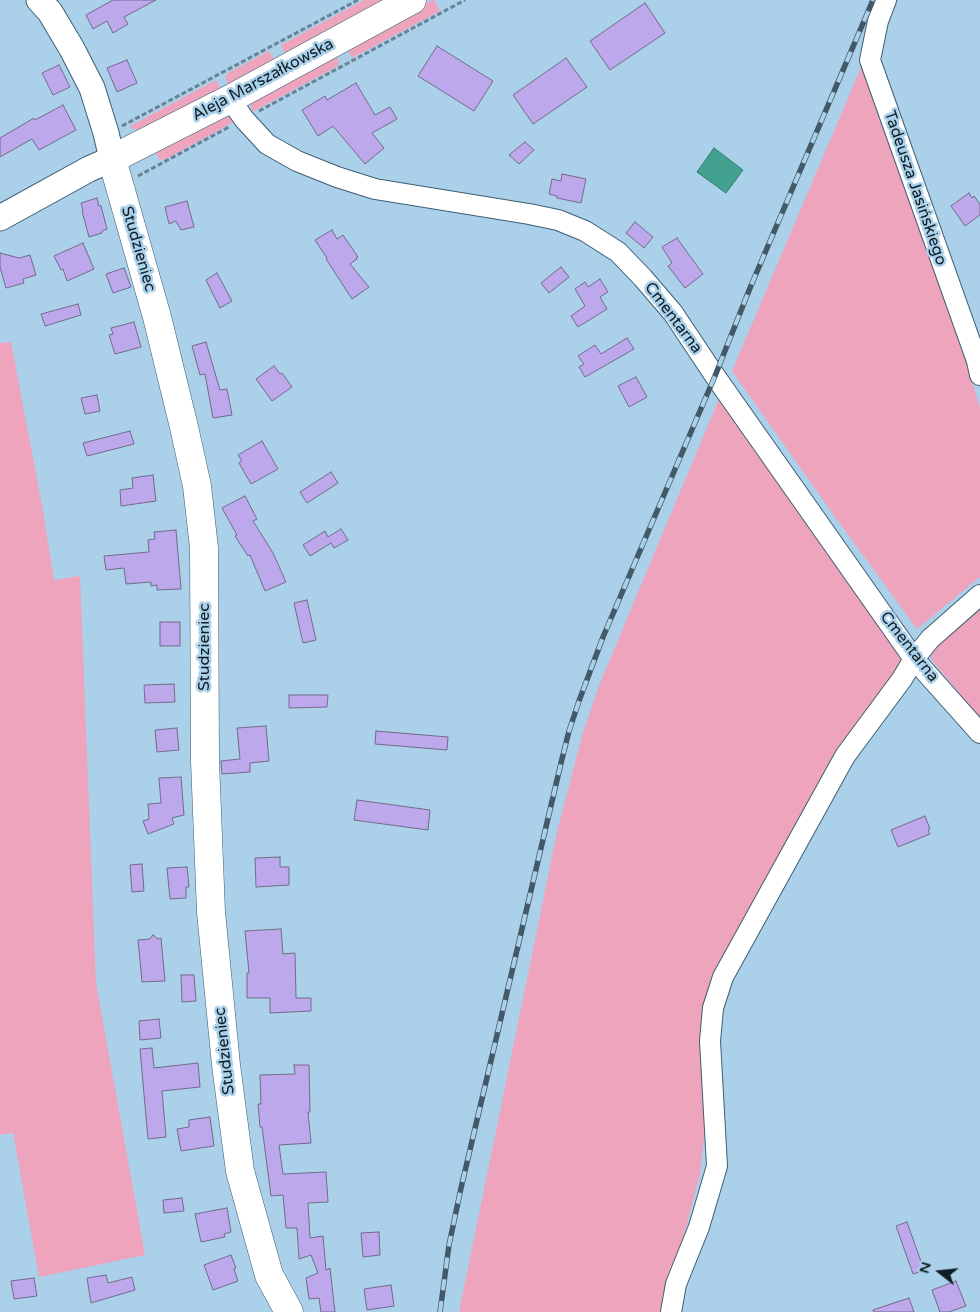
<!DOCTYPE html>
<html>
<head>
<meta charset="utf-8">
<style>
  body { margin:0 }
  #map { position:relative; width:980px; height:1312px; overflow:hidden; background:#abd0e9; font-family:"Varela Round",sans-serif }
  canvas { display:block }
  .north { position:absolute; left:915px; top:1247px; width:50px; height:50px; -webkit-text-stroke:4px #abd0e9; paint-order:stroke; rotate:286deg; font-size:14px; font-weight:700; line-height:20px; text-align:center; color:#0f1d26 }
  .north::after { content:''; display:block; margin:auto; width:18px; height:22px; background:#0f1d26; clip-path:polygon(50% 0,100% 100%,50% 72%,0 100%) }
</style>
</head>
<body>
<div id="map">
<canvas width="980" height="1312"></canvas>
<div class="north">N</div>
</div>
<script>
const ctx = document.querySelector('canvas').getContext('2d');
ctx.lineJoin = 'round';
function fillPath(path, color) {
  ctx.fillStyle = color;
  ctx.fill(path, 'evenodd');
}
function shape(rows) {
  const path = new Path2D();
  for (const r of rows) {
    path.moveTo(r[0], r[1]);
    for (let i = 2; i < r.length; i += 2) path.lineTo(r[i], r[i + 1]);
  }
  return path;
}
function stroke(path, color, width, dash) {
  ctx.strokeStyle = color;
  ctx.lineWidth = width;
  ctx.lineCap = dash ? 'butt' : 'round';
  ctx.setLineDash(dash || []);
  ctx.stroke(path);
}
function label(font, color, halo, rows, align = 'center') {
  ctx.font = font + ' "Varela Round",sans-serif';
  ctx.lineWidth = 5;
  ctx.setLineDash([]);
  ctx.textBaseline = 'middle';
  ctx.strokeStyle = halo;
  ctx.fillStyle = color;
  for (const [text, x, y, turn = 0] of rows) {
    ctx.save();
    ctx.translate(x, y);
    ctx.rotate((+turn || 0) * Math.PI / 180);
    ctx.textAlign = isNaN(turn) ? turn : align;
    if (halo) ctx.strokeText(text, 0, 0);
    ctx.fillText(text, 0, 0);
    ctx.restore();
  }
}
fillPath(shape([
  [364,0,392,0,285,54,281,45],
  [432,0,435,1,440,11,352,58,347,49,349,44],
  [269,51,276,62,230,87,226,80,226,76,228,73],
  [336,55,339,62,338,66,252,112,251,104,254,97],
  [865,58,951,310,980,408,980,577,917,629,833,514,732,371],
  [216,80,221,89,140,129,132,129,130,126],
  [221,115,232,118,234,120,232,123,164,160,159,159,154,149],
  [11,342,42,505,54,580,80,576,96,983,145,1255,39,1277,13,1133,0,1135,0,343],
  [721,394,903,660,704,1013,705,1128,700,1174,667,1300,665,1312,459,1312,557,832,582,736,598,688],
  [980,603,980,718,931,659,932,644]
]), '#efa4bd');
const water = shape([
  [714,148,743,170,726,193,697,172,714,148]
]);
fillPath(water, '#42a28f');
stroke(water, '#337a70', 1);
const building = shape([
  [113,0,156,0,124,17,128,24,113,33,107,21,93,29,86,15,113,0],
  [645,3,665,33,610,70,590,41,645,3],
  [437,46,493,81,474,111,418,76,437,46],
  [566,58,587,87,533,124,513,95,566,58],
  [127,60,137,83,117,92,107,68,127,60],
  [59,65,70,87,53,95,42,73,59,65],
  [356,83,375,115,390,107,397,119,372,133,384,148,365,164,333,126,318,136,302,110,325,96,327,100,356,83],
  [63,105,76,130,39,150,32,139,0,157,0,138,34,118,35,120,63,105],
  [525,142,534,150,519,164,509,155,525,142],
  [562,174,586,179,581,203,557,198,557,196,549,194,552,179,561,181,562,174],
  [969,193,972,198,974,196,980,204,980,215,965,226,951,206,969,193],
  [97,198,99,206,101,206,107,229,102,231,102,233,89,237,82,211,83,211,81,203,97,198],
  [187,201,194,227,181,230,176,221,169,224,165,207,187,201],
  [635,222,653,237,644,248,626,233,635,222],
  [332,230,337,239,343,235,358,257,356,258,357,259,350,264,369,287,352,299,326,259,327,258,315,240,332,230],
  [677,238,703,274,685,288,668,266,672,263,662,247,677,238],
  [83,243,94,269,67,281,63,269,61,270,54,256,83,243],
  [0,253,19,258,30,255,36,275,23,279,24,283,6,288,0,267,0,253],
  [561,267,569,277,549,293,541,283,561,267],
  [124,268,131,287,113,293,106,274,124,268],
  [217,273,232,301,220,308,206,280,217,273],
  [600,279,608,292,600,297,607,309,578,327,571,316,585,306,575,289,585,282,588,287,600,279],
  [78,304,81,315,45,326,41,314,78,304],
  [134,322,141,347,115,354,109,335,113,334,111,328,134,322],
  [627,338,634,349,585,377,579,367,584,364,578,356,595,345,601,354,627,338],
  [206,342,220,390,227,389,232,415,213,418,205,374,200,375,192,346,206,342],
  [274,366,280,374,282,373,292,387,272,401,256,379,274,366],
  [636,377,647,397,629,407,618,386,636,377],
  [97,395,100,411,85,414,81,398,97,395],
  [130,431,134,444,87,456,83,443,130,431],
  [262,441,278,469,251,484,239,463,242,461,238,455,262,441],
  [331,472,338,483,307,503,300,492,331,472],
  [153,475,156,501,121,506,120,490,133,488,132,478,153,475],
  [245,496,257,519,253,521,273,553,286,582,265,591,250,555,248,556,235,536,237,535,222,508,245,496],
  [341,529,348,540,334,548,331,543,310,556,303,545,325,531,328,537,341,529],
  [176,530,181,589,157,590,157,585,151,586,151,582,126,584,124,568,106,570,104,556,149,552,148,540,155,539,154,532,176,530],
  [307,600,316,640,303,643,294,603,307,600],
  [160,622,180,622,180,646,160,646,160,622],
  [174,684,175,702,145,703,144,685,174,684],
  [289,695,328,695,327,707,289,708,289,695],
  [266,726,269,761,250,763,250,772,222,774,221,761,240,759,237,728,266,726],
  [177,728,179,750,157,752,155,730,177,728],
  [376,731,448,737,447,750,375,744,376,731],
  [181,777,184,815,172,818,174,824,148,834,143,821,149,819,148,804,161,803,159,778,181,777],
  [357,800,430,810,428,830,354,820,357,800],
  [925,816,930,829,928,830,930,834,898,847,891,830,925,816],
  [280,857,280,867,289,867,289,885,256,887,255,858,280,857],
  [142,864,144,891,132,892,130,865,142,864],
  [187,867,189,887,186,887,186,898,170,899,167,868,187,867],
  [281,929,283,954,295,953,296,998,311,998,311,1011,270,1013,270,998,247,998,247,973,249,973,245,931,281,929],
  [153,935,158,939,161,938,165,981,142,982,138,940,150,939,153,935],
  [181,975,194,975,196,1001,182,1002,181,975],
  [159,1019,161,1038,140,1040,139,1021,159,1019],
  [152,1048,154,1068,198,1063,200,1087,162,1091,166,1137,148,1139,140,1049,152,1048],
  [294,1065,309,1065,310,1112,308,1112,311,1143,279,1145,283,1174,326,1172,328,1202,308,1203,310,1238,323,1236,326,1270,330,1268,335,1312,321,1312,319,1298,309,1299,306,1278,318,1273,311,1255,299,1259,297,1228,286,1228,283,1195,271,1196,262,1127,260,1127,258,1104,261,1104,260,1075,295,1074,294,1065],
  [210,1117,214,1146,181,1151,177,1129,189,1127,189,1120,210,1117],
  [182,1198,184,1211,164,1213,163,1200,182,1198],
  [227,1208,231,1232,224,1234,225,1237,201,1242,195,1214,227,1208],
  [907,1222,924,1270,913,1274,896,1226,907,1222],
  [379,1232,380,1255,363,1257,361,1233,379,1232],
  [231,1255,236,1268,234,1269,238,1281,213,1290,204,1265,231,1255],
  [106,1275,108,1283,132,1277,135,1290,91,1303,87,1278,106,1275],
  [34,1278,37,1296,14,1299,11,1281,34,1278],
  [956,1281,966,1306,949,1312,940,1312,932,1290,956,1281],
  [391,1285,394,1306,367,1310,364,1289,391,1285],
  [909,1298,914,1312,874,1312,873,1310,909,1298]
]);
fillPath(building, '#bca8ea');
stroke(building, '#736a8b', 1);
const minor = shape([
  [886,0,878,21,870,60,977,361,980,375],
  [230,99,244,119,267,144,297,161,337,177,375,189,529,214,558,220,585,231,618,252,643,278,673,313,715,376,914,659,980,733],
  [671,1312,676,1284,699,1227,717,1166,710,1041,713,1008,723,977,845,756,902,679,914,659,930,639,980,595]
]);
const tertiary = shape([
  [0,218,89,169,112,159,106,133,92,88,72,49,50,12,39,0]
]);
const secondary = shape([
  [289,1312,269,1275,240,1171,226,1065,211,912,205,761,204,548,197,486,184,427,157,317,112,159,230,99,412,0]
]);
stroke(minor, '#3d5e74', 22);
stroke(tertiary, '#3d5e74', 27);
stroke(secondary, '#3d5e74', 29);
stroke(shape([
  [259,111,465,0],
  [122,126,358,0],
  [138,176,229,127]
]), '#688395', 3, [5, 2.5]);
stroke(minor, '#fff', 20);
stroke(tertiary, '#fff', 25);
stroke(secondary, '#fff', 28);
const rail = shape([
  [440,1312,449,1245,461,1188,561,763,569,731,579,701,603,637,715,376,750,288,873,0]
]);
stroke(rail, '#435967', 5.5);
stroke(rail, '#abd0e9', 4, [11]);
label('16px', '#0f1d26', '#abd0e9', [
  ["Aleja Marszałkowska",263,80,-28],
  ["Tadeusza Jasińskiego",915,188,71],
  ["Studzieniec",138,249,74],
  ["Cmentarna",673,318,53],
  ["Studzieniec",205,647,-90],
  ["Cmentarna",909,647,52],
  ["Studzieniec",225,1051,-96]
]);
</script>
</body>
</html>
